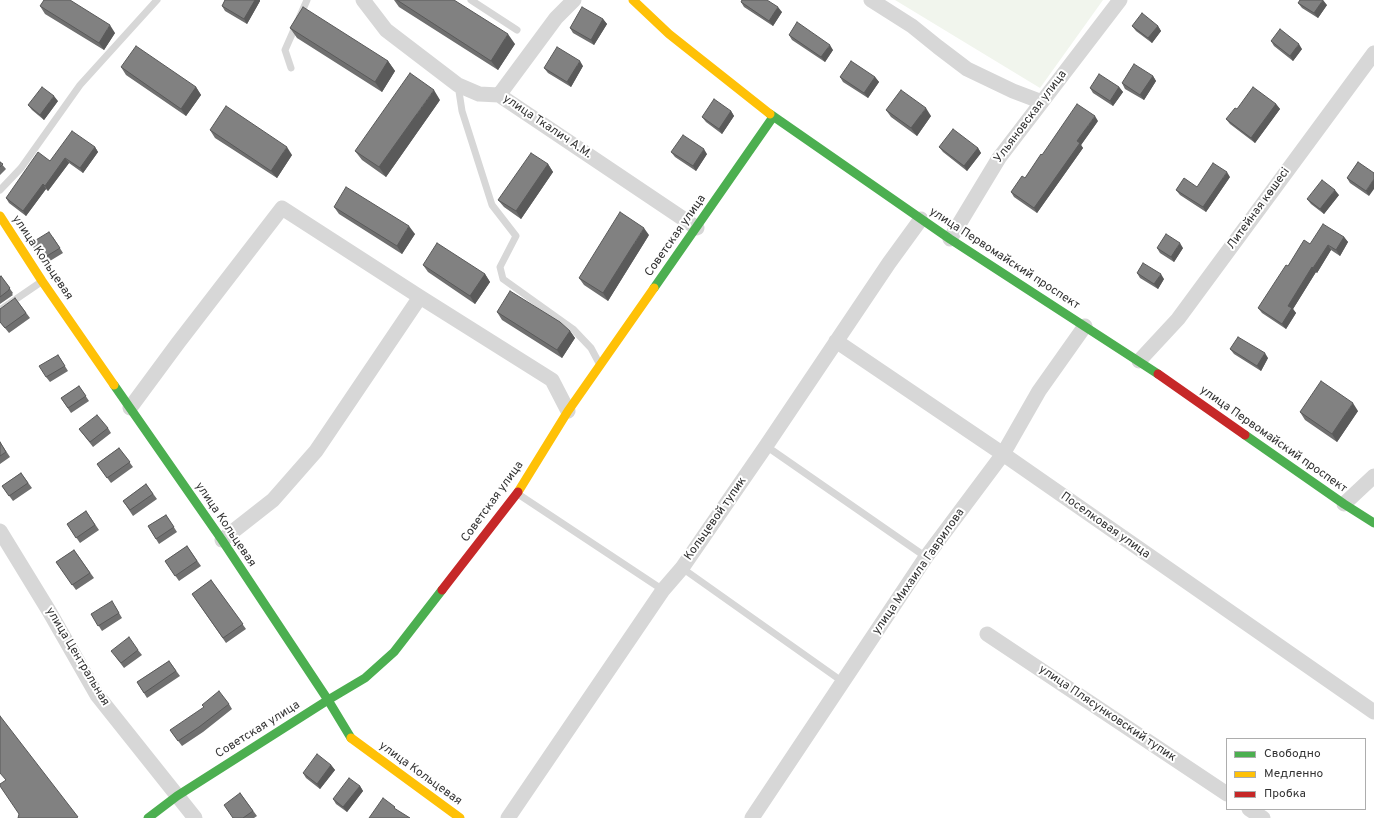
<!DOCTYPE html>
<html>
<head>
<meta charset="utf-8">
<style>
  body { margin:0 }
  #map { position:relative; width:1374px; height:818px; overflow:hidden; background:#fff; font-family:Overpass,sans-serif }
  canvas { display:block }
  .legend { position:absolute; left:1226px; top:738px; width:140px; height:72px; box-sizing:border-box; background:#fff; border:1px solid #adadad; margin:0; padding:5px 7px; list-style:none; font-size:12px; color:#333 }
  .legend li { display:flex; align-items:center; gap:8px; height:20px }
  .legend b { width:20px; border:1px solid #adadad }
</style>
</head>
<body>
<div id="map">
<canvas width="1374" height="818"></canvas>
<ul class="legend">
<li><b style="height:5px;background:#4caf50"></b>Свободно</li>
<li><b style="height:5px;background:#ffc107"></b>Медленно</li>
<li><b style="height:5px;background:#c62828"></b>Пробка</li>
</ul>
</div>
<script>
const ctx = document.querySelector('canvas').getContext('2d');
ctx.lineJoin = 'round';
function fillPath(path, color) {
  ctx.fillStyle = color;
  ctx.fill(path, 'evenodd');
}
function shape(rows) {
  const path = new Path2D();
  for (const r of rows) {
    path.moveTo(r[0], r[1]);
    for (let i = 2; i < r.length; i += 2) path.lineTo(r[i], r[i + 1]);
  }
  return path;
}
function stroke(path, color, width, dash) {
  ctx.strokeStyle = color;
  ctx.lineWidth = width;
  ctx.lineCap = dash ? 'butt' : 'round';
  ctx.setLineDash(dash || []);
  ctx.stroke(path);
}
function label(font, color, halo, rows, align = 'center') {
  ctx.font = font + ' Overpass,sans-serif';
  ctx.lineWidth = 4;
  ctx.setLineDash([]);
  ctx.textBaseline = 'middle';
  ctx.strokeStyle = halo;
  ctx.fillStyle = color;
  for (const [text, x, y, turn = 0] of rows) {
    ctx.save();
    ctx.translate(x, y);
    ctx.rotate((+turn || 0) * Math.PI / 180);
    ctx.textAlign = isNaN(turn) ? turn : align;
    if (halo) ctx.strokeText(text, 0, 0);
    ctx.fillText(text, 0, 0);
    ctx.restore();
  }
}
fillPath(shape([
  [895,0,1103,0,1040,88]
]), '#f1f5ed');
stroke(shape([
  [471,0,517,30],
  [291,68,285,50,307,0],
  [458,85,462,111,492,205,516,236,500,267,503,279,573,329,591,348,599,363],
  [0,190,21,168,80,85,157,0],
  [0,310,41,282],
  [766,446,926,557],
  [518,494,663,590],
  [682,568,843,682]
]), '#d7d7d7', 7);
stroke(shape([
  [363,0,386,30,458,85,479,94,499,95,697,228],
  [871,0,912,26,938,47,967,69,1013,91,1042,102],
  [499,95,556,18,574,0],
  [950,239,999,158,1120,0],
  [836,341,1003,454,1374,712],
  [1139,361,1178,319,1374,53],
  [130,408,178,343,282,208,420,297,552,380,568,411],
  [1344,504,1374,476],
  [0,531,49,611,97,695,195,818],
  [222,540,273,500,316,451,420,297],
  [987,634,1227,794],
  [1249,809,1263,818],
  [508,818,663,590,682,568,766,446,889,263,921,219],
  [752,818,926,557,1003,454,1039,391,1085,326]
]), '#d7d7d7', 15);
stroke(shape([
  [770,114,950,239,1158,374],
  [654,288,773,117],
  [114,385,222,540,328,700,351,738],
  [1245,435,1344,504,1374,523],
  [148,818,177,796,328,700,365,678,394,652,442,590]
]), '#4caf50', 9);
stroke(shape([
  [633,0,669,34,770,114],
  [0,216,42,281,114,385],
  [518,492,568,411,654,288],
  [351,738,460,818]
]), '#ffc107', 9);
stroke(shape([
  [1158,374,1245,435],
  [442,590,518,492]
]), '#c62828', 9);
fillPath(shape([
  [225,0,260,0,260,1,247,24,225,11,222,6],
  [394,0,397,0,515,44,498,70,399,7],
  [741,2,782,12,773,26,744,7],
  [1298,3,1327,5,1318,18,1302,8],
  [40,6,115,33,104,50,45,14],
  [603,19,607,24,594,45,573,33,570,28],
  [1132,26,1158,26,1161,31,1152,43,1136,31],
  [290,28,388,61,395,71,382,92,297,38],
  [789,35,833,50,825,62,792,40],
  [1271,41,1302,49,1293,61,1274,46],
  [583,66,571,87,548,73,544,68],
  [121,67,196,87,201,95,186,116,126,75],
  [1153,76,1156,81,1144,100,1125,89,1122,83],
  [840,77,875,77,879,82,868,98,843,82],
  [1119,87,1123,92,1113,106,1093,93,1090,88],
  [440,100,386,177,362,160,355,151],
  [58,101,44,120,32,110,28,105],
  [1276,104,1280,109,1255,143,1230,124,1226,119,1237,109],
  [886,110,931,116,917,136,891,117],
  [731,111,734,116,722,134,706,122,702,117],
  [1098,121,1081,145,1083,148,1037,213,1014,197,1011,192,1025,178,1042,155],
  [210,130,292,155,277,178,215,138],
  [95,147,98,152,83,173,69,163,48,191,46,189,26,216,9,203,6,198,50,161],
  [939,147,978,148,981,153,967,171,943,152],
  [671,152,707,154,696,171,675,157],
  [0,162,6,169,0,175],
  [1358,162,1369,196,1350,183,1347,178],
  [548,164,553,172,521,219,504,207,498,200],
  [1230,177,1206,212,1180,195,1176,190,1197,187],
  [1339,195,1324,214,1311,204,1307,199],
  [334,207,415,234,402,254,339,214],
  [649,235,608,301,584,285,579,278],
  [53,237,63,253,45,264,31,243],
  [1344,237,1348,242,1340,256,1331,250,1317,273,1316,272,1293,309,1296,313,1286,329,1262,313,1258,308,1288,266,1310,244],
  [1157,248,1183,248,1174,262,1160,253],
  [423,265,485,274,490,282,475,304,428,272],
  [1137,273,1164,279,1158,289,1140,278],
  [1,276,13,293,12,294,13,295,0,304,0,277],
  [15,298,30,318,9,333,0,322],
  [497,312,570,331,575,338,562,358,502,320],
  [1230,349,1268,358,1261,371,1234,354],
  [58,355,68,371,50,382,46,377],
  [79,386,89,401,71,413,61,398],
  [1358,411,1337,442,1305,420,1300,412],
  [108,428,111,433,93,447,79,429],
  [0,442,10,457,0,464],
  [119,448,133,467,111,483,97,464],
  [21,473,32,488,13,501,2,486],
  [146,484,157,499,133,516,123,501],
  [86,511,99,530,80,543,67,524],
  [166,515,177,532,159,544,148,526],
  [187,546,201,566,179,581,165,561],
  [74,550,94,578,76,590,56,562],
  [211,580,246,629,226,643,192,594],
  [115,606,122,618,102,631,91,614],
  [138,650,142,655,124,668,115,656],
  [169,661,180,676,147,698,137,682],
  [229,704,232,709,203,732,182,746,170,730],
  [331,765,335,770,320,789,306,778,303,773],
  [360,786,363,791,347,812,336,804,333,799],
  [240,793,257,816,254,818,233,818]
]), '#6f6f6f');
fillPath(shape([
  [255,0,260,0,260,1,247,24,244,19],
  [1323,0,1327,5,1318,18,1314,13],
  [778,7,782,12,773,26,769,21],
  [603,19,607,24,594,45,591,40],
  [110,25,115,33,104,50,99,43],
  [1158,26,1161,31,1152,43,1148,38],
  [508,34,515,44,498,70,491,61],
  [1299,44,1302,49,1293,61,1290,56],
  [830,45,833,50,825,62,821,57],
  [388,61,395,71,382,92,375,82],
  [580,61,583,66,571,87,567,82],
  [1153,76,1156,81,1144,100,1140,95],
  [875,77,879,82,868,98,864,93],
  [196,87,201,95,186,116,181,109],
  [1119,87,1123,92,1113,106,1110,101],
  [434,90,440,100,386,177,379,167],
  [54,96,58,101,44,120,40,115],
  [1276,104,1280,109,1255,143,1251,138],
  [926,108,931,116,917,136,911,128],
  [731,111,734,116,722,134,719,129],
  [1095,116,1098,121,1081,145,1083,148,1037,213,1034,208,1077,141],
  [95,147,98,152,83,173,80,168],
  [287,147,292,155,277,178,271,171],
  [978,148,981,153,967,171,964,166],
  [704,149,707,154,696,171,693,166],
  [65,158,69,163,48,191,45,186],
  [548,164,553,172,521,219,516,211],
  [1227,172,1230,177,1206,212,1203,207],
  [1374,179,1374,189,1369,196,1366,191],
  [43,184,46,189,26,216,23,211],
  [1335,190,1339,195,1324,214,1320,209],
  [409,226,415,234,402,254,397,246],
  [644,228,649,235,608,301,603,293],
  [1344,237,1348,242,1340,256,1336,250],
  [1180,243,1183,248,1174,262,1171,257],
  [1328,245,1331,250,1317,273,1313,268],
  [1312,267,1316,272,1293,309,1296,313,1286,329,1282,324,1288,306],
  [485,274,490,282,475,304,470,296],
  [1161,274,1164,279,1158,289,1154,284],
  [570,331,575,338,562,358,557,350],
  [1265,353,1268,358,1261,371,1257,366],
  [1353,403,1358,411,1337,442,1332,434],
  [331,765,335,770,320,789,317,784],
  [360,786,363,791,347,812,343,807]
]), '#5a5a5a');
const building = shape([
  [44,0,70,0,110,25,99,43,40,6,44,0],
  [225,0,255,0,244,19,222,6,225,0],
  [397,0,454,0,508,34,491,61,397,0],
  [742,0,767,0,778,7,769,21,741,2,742,0],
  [1300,0,1323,0,1314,13,1298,3,1300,0],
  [303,7,388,61,375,82,290,28,303,7],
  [582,7,603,19,591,40,570,28,582,7],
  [1142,13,1158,26,1148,38,1132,26,1142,13],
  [797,22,830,45,821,57,789,35,797,22],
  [1280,29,1299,44,1290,56,1271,41,1280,29],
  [136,46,196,87,181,109,121,67,136,46],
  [557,47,580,61,567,82,544,68,557,47],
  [851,61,875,77,864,93,840,77,851,61],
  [1134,64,1153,76,1140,95,1122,83,1134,64],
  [410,73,434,90,379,167,355,151,410,73],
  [1099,74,1119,87,1110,101,1090,88,1099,74],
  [42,87,54,96,40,115,28,105,42,87],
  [1253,87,1276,104,1251,138,1226,119,1235,108,1237,109,1253,87],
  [901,90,926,108,911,128,886,110,901,90],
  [714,99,731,111,719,129,702,117,714,99],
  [1077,104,1095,116,1077,141,1080,143,1034,208,1011,192,1022,176,1025,178,1041,154,1042,155,1077,104],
  [226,106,287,147,271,171,210,130,226,106],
  [953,129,978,148,964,166,939,147,953,129],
  [72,131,95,147,80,168,65,158,45,186,43,184,23,211,6,198,38,152,50,161,72,131],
  [683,135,704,149,693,166,671,152,683,135],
  [531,153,548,164,516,211,498,200,531,153],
  [0,162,3,164,0,167,0,162],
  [1358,162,1374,173,1374,179,1366,191,1347,178,1358,162],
  [1213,163,1227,172,1203,207,1176,190,1184,178,1197,187,1213,163],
  [1322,180,1335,190,1320,209,1307,199,1322,180],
  [346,187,409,226,397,246,334,207,346,187],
  [620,212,644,228,603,293,579,278,620,212],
  [1323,224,1344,237,1336,250,1328,245,1313,268,1312,267,1288,306,1292,308,1282,324,1258,308,1286,265,1288,266,1304,240,1310,244,1323,224],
  [49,232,60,248,42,259,31,243,49,232],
  [1166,234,1180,243,1171,257,1157,248,1166,234],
  [437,243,485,274,470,296,423,265,437,243],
  [1143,263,1161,274,1154,284,1137,273,1143,263],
  [1,276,10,288,9,289,9,290,0,297,0,277,1,276],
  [510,291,560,322,570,331,557,350,497,312,510,291],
  [15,298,26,313,5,328,0,322,0,309,15,298],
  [1238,337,1265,353,1257,366,1230,349,1238,337],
  [58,355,65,366,46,377,39,366,58,355],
  [1321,381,1353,403,1332,434,1300,412,1321,381],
  [79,386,86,396,68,408,61,398,79,386],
  [97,415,108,428,90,442,79,429,97,415],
  [0,442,6,452,0,456,0,442],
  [119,448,130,462,107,478,97,464,119,448],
  [21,473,28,483,9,496,2,486,21,473],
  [146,484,153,494,130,510,123,501,146,484],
  [86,511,95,525,76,538,67,524,86,511],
  [166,515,174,527,156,539,148,526,166,515],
  [187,546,197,561,175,576,165,561,187,546],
  [74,550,90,573,72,585,56,562,74,550],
  [211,580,243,624,223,638,192,594,211,580],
  [112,601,119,613,98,626,91,614,112,601],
  [129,637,138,650,121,663,111,651,129,637],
  [169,661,176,671,144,693,137,682,169,661],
  [219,691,229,704,199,727,178,741,170,730,204,707,202,705,219,691],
  [0,716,78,817,76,818,18,818,19,814,0,786,0,784,6,780,0,773,0,716],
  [317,754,331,765,317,784,303,773,317,754],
  [349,778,360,786,343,807,333,799,349,778],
  [240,793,253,811,243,818,233,818,224,805,240,793],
  [383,798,395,807,394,808,410,818,369,818,383,798]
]);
fillPath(building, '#818181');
stroke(building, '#5a5a5a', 1);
label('12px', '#333', '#fff', [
  ["Ульяновская улица",1031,117,-53],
  ["улица Ткалич А.М.",547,127,34],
  ["Литейная көшесі",1259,209,-54],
  ["Советская улица",676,236,-55],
  ["улица Кольцевая",42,258,56],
  ["улица Первомайский проспект",1004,259,33],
  ["улица Первомайский проспект",1273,440,35],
  ["Советская улица",493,502,-54],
  ["Кольцевой тупик",716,519,-55],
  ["улица Кольцевая",225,525,56],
  ["Поселковая улица",1105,526,35],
  ["улица Михаила Гаврилова",919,572,-55],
  ["улица Центральная",77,657,59],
  ["улица Плясунковский тупик",1107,714,34],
  ["Советская улица",258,730,-32],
  ["улица Кольцевая",420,774,36]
]);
</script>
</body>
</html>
